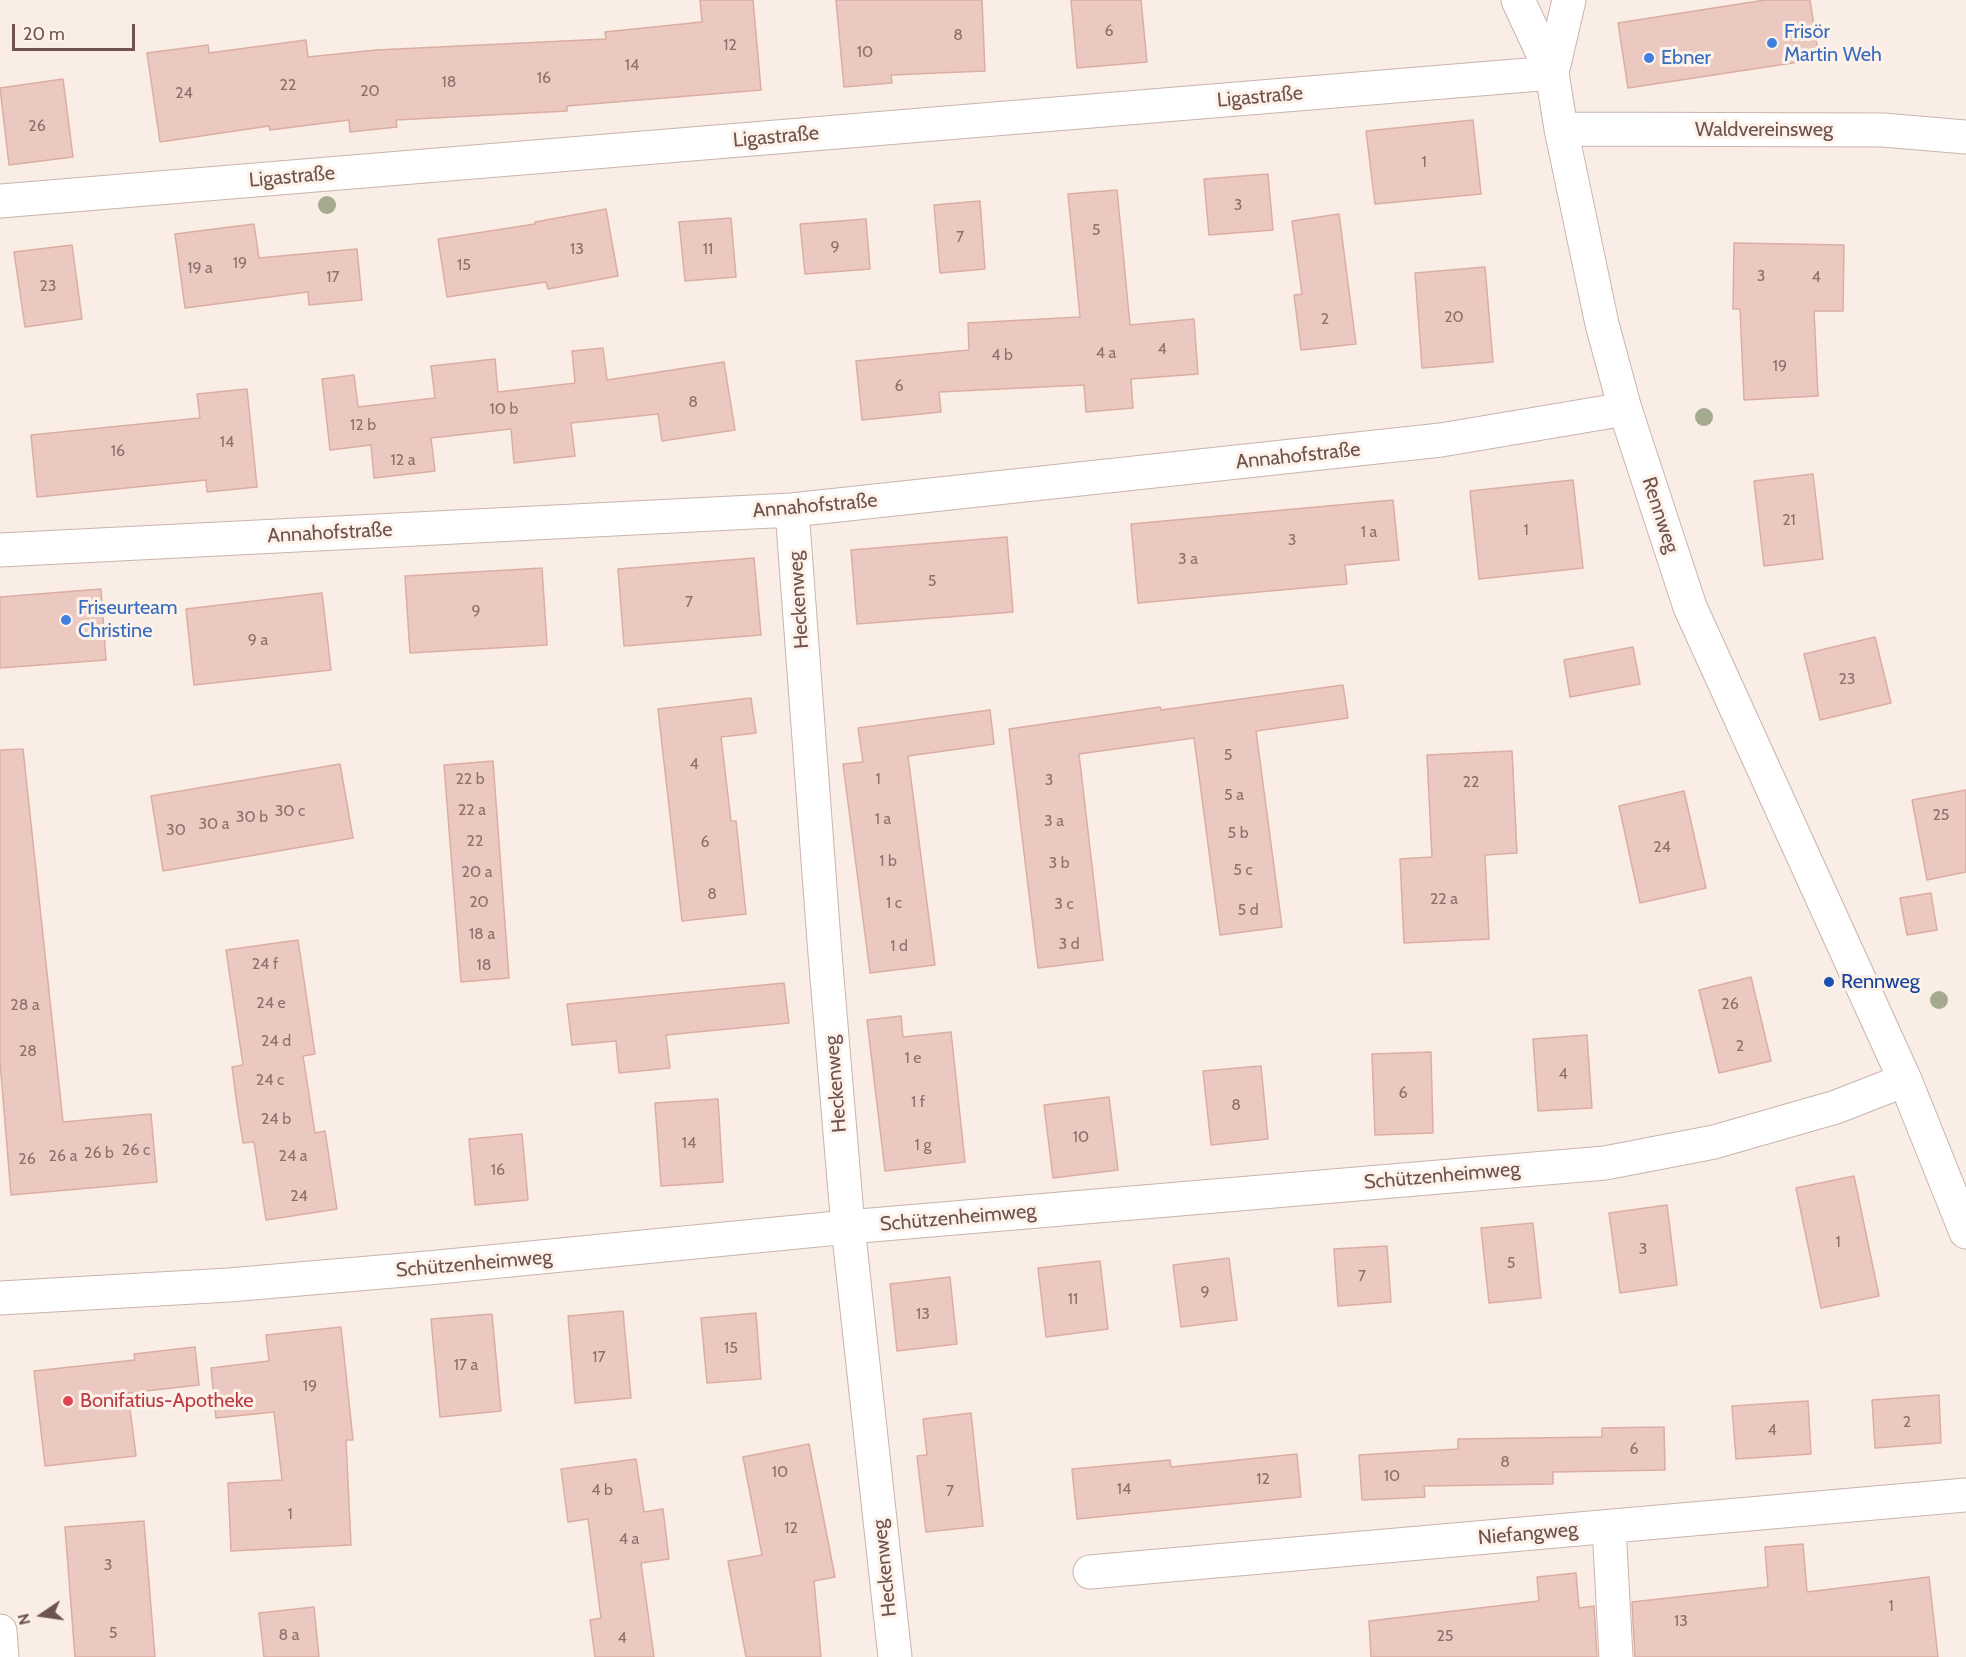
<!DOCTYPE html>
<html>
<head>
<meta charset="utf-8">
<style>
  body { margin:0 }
  #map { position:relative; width:1966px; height:1657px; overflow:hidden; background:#f9ede5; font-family:Cabin,sans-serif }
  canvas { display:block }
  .north { position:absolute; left:12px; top:1585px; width:60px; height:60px; -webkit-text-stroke:4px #fdf2ea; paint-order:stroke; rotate:257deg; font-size:16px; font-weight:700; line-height:24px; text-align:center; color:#6f534d }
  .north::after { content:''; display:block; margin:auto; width:21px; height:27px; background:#6f534d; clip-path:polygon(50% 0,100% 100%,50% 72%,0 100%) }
  .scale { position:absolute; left:12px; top:24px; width:123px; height:27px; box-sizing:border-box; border:3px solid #6f534d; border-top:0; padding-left:8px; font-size:18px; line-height:21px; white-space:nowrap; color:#6f534d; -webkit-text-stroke:4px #fdf2ea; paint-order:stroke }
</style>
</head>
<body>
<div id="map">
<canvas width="1966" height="1657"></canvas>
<div class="north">N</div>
<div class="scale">20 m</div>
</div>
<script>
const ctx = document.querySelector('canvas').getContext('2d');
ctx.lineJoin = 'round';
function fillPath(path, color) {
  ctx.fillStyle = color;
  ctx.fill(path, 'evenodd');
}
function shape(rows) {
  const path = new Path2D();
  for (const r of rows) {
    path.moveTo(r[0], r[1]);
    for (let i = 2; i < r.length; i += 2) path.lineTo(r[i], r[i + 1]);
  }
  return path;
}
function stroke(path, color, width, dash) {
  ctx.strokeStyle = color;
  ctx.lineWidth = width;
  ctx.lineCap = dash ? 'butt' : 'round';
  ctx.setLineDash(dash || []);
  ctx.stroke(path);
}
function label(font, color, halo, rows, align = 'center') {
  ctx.font = font + ' Cabin,sans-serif';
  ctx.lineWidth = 6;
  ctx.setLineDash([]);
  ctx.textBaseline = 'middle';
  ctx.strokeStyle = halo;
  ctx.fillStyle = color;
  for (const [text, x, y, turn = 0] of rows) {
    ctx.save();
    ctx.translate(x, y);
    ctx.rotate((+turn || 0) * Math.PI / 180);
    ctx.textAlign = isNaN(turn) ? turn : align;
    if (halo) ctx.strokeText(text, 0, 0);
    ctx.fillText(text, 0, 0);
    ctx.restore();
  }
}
const building = shape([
  [700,0,753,0,761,90,567,106,567,111,396,120,397,127,350,132,349,120,270,130,269,126,160,142,147,53,208,45,209,53,306,40,308,57,376,50,606,39,605,32,702,22,700,0],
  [836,0,982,0,985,71,891,75,892,83,844,87,836,0],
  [1071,0,1141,0,1147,62,1077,68,1071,0],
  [1765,0,1810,0,1819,59,1628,88,1618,23,1765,0],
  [63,79,73,157,9,165,0,88,63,79],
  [1473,120,1481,194,1375,204,1366,131,1473,120],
  [1268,174,1273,230,1209,235,1204,179,1268,174],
  [1117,190,1130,325,1194,319,1198,374,1131,379,1133,408,1086,412,1084,385,939,392,941,412,862,420,856,361,969,350,968,323,1080,317,1068,194,1117,190],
  [980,201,985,269,940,273,934,205,980,201],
  [606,209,618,276,548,289,546,282,447,297,438,239,535,224,535,222,606,209],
  [1339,214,1356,344,1301,350,1294,295,1302,294,1292,221,1339,214],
  [731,218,736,277,685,281,679,222,731,218],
  [866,219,870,269,805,274,800,224,866,219],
  [254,224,259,258,357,249,362,300,309,305,308,292,185,308,175,234,254,224],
  [1734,243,1844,245,1843,311,1814,311,1818,396,1744,400,1740,309,1733,309,1734,243],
  [72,245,82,319,25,327,14,252,72,245],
  [1485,267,1493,362,1422,368,1415,273,1485,267],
  [603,348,607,380,724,362,735,430,662,441,658,414,571,423,575,456,514,463,511,429,431,438,435,471,374,478,371,445,330,450,322,379,354,375,358,407,435,398,431,366,495,359,498,392,575,383,572,351,603,348],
  [247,389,257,487,207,492,206,480,37,497,31,435,200,418,197,394,247,389],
  [1813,474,1823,559,1764,566,1754,481,1813,474],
  [1573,480,1583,568,1479,579,1470,491,1573,480],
  [1393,500,1399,560,1345,565,1347,584,1138,603,1131,524,1393,500],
  [1007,537,1013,612,857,624,851,550,1007,537],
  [754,558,761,635,624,646,618,569,754,558],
  [542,568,547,645,410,653,405,576,542,568],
  [101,589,106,660,0,668,0,597,101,589],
  [322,593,331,670,194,685,186,609,322,593],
  [1875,637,1891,703,1820,720,1804,654,1875,637],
  [1633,647,1640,684,1570,697,1564,660,1633,647],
  [1343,685,1348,718,1256,731,1282,927,1220,935,1194,738,1079,754,1103,960,1038,968,1009,729,1160,707,1161,710,1343,685],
  [751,698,756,733,721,737,731,821,736,821,746,914,682,921,658,709,751,698],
  [990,710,994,744,908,756,935,965,870,973,843,764,863,762,858,728,990,710],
  [23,749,63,1122,151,1114,157,1182,11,1195,0,1062,0,750,23,749],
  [1512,751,1517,853,1485,855,1489,939,1404,943,1400,859,1432,857,1427,755,1512,751],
  [493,761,509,978,461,982,444,765,493,761],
  [340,764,353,838,163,871,151,796,340,764],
  [1966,790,1966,872,1927,880,1912,800,1966,790],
  [1684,791,1706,888,1640,903,1619,806,1684,791],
  [1931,893,1937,930,1907,935,1900,898,1931,893],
  [298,940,315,1054,303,1056,315,1133,325,1131,337,1209,266,1220,254,1142,243,1143,237,1105,232,1067,243,1065,226,950,298,940],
  [1751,977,1771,1061,1719,1073,1699,990,1751,977],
  [784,983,789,1023,666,1035,670,1068,619,1073,616,1041,572,1045,567,1004,784,983],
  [901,1016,903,1037,951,1032,965,1162,885,1171,867,1020,901,1016],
  [1587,1035,1592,1108,1538,1111,1533,1039,1587,1035],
  [1431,1052,1433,1133,1375,1135,1372,1054,1431,1052],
  [1261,1066,1268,1139,1211,1145,1203,1071,1261,1066],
  [1109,1097,1118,1170,1053,1178,1044,1105,1109,1097],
  [718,1099,723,1182,661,1186,655,1103,718,1099],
  [522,1134,528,1200,475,1205,469,1139,522,1134],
  [1854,1176,1879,1296,1821,1308,1796,1188,1854,1176],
  [1667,1205,1677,1285,1620,1293,1609,1213,1667,1205],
  [1533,1223,1541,1298,1489,1303,1481,1228,1533,1223],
  [1387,1246,1391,1302,1338,1306,1334,1249,1387,1246],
  [1229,1258,1237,1320,1181,1327,1173,1265,1229,1258],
  [1100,1261,1108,1329,1046,1337,1038,1268,1100,1261],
  [950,1277,957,1344,897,1351,890,1284,950,1277],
  [623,1311,631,1398,575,1403,568,1316,623,1311],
  [756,1313,761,1379,707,1383,701,1318,756,1313],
  [492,1314,501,1411,440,1417,431,1319,492,1314],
  [341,1327,353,1440,346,1440,351,1545,231,1551,228,1483,282,1480,274,1412,216,1418,211,1368,269,1361,266,1335,341,1327],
  [195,1347,199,1385,128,1393,136,1456,45,1466,34,1371,135,1360,134,1354,195,1347],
  [1939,1395,1941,1443,1875,1448,1872,1400,1939,1395],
  [1808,1401,1811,1454,1736,1459,1732,1406,1808,1401],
  [971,1413,983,1526,926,1532,917,1456,927,1455,923,1419,971,1413],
  [1664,1427,1665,1470,1553,1472,1553,1484,1424,1486,1425,1497,1362,1500,1359,1455,1458,1449,1458,1439,1602,1437,1602,1428,1664,1427],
  [809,1444,835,1577,814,1581,821,1657,746,1657,728,1561,762,1555,743,1457,809,1444],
  [1297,1454,1301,1497,1077,1519,1072,1469,1170,1460,1171,1467,1297,1454],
  [636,1459,644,1512,663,1509,669,1559,641,1563,654,1657,595,1657,590,1620,601,1618,588,1519,568,1522,561,1469,636,1459],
  [144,1521,155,1657,75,1657,65,1527,144,1521],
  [1803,1544,1807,1592,1929,1577,1938,1657,1635,1657,1632,1602,1768,1587,1765,1547,1803,1544],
  [1576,1573,1579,1608,1594,1606,1597,1657,1371,1657,1369,1621,1539,1601,1537,1577,1576,1573],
  [314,1607,319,1657,264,1657,259,1613,314,1607]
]);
fillPath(building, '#ebc9c0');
stroke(building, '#dcada2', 1.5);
const minor = shape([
  [1518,0,1552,73,1561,129,1602,324,1625,409,1690,607,1905,1080,1966,1232],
  [1552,73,1569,0],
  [1561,129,1883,130,1966,137],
  [0,201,1552,73],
  [792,510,825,954,848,1227,895,1657],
  [0,550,792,510,1441,440,1625,409],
  [0,1298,229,1285,428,1268,848,1227,1605,1163,1714,1142,1836,1107,1905,1080],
  [1609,1527,1616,1657],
  [1090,1572,1966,1495],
  [0,1631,2,1657]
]);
stroke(minor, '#c9b4ac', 35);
stroke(minor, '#fff', 33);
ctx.fillStyle = '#a3aa8e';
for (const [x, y] of [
  [327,205],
  [1704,417],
  [1939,1000]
]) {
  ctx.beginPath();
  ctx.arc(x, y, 9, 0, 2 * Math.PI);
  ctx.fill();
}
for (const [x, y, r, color] of [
  [1772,43,6,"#3f7fe0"],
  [1649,58,6,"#3f7fe0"],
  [66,620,6,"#3f7fe0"],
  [1829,982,6,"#1a4fb4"],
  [68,1401,6,"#e0444e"]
]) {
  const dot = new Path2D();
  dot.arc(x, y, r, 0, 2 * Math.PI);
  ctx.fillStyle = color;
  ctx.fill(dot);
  stroke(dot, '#fdf2ea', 2);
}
label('16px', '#8e706a', null, [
  ["6",1109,31],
  ["8",958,35],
  ["12",730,45],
  ["10",865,52],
  ["14",632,65],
  ["16",544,78],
  ["18",449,82],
  ["22",288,85],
  ["20",370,91],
  ["24",184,93],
  ["26",37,126],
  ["1",1424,162],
  ["3",1238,205],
  ["5",1096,230],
  ["7",960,237],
  ["9",835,247],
  ["13",577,249],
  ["11",708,249],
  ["19",240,263],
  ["15",464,265],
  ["19 a",200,268],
  ["3",1761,276],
  ["17",333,277],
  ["4",1816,277],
  ["23",48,286],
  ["20",1454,317],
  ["2",1325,319],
  ["4",1162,349],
  ["4 a",1106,353],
  ["4 b",1002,355],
  ["19",1780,366],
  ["6",899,386],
  ["8",693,402],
  ["10 b",504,409],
  ["12 b",363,425],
  ["14",227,442],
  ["16",118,451],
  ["12 a",403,460],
  ["21",1789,520],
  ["1",1526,530],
  ["1 a",1369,532],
  ["3",1292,540],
  ["3 a",1188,559],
  ["5",932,581],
  ["7",689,602],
  ["9",476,611],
  ["9 a",258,640],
  ["23",1847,679],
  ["5",1228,755],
  ["4",694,764],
  ["22 b",470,779],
  ["1",878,779],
  ["3",1049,780],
  ["22",1471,782],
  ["5 a",1234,795],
  ["22 a",472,810],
  ["30 c",290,811],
  ["25",1941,815],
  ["30 b",252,817],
  ["1 a",883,819],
  ["3 a",1054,821],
  ["30 a",214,824],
  ["30",176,830],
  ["5 b",1238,833],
  ["22",475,841],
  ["6",705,842],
  ["24",1662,847],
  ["1 b",888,861],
  ["3 b",1059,863],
  ["5 c",1243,870],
  ["20 a",477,872],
  ["8",712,894],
  ["22 a",1444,899],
  ["20",479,902],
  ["1 c",894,903],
  ["3 c",1064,904],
  ["5 d",1248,910],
  ["18 a",482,934],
  ["3 d",1069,944],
  ["1 d",899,946],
  ["24 f",265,964],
  ["18",484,965],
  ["24 e",271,1003],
  ["26",1730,1004],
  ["28 a",25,1005],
  ["24 d",276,1041],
  ["2",1740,1046],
  ["28",28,1051],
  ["1 e",913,1058],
  ["4",1563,1074],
  ["24 c",270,1080],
  ["6",1403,1093],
  ["1 f",918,1102],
  ["8",1236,1105],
  ["24 b",276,1119],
  ["10",1081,1137],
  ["14",689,1143],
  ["1 g",923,1145],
  ["26 c",136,1150],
  ["26 b",99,1153],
  ["26 a",63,1156],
  ["24 a",293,1156],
  ["26",27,1159],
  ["16",498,1170],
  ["24",299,1196],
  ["1",1838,1242],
  ["3",1643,1249],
  ["5",1511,1263],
  ["7",1362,1276],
  ["9",1205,1292],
  ["11",1073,1299],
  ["13",923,1314],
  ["15",731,1348],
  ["17",599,1357],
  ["17 a",466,1365],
  ["19",310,1386],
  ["2",1907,1422],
  ["4",1772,1430],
  ["6",1634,1449],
  ["8",1505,1462],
  ["10",780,1472],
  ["10",1392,1476],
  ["12",1263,1479],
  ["14",1124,1489],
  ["4 b",602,1490],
  ["7",950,1491],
  ["1",290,1514],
  ["12",791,1528],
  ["4 a",629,1539],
  ["3",108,1565],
  ["1",1891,1606],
  ["13",1681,1621],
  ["5",113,1633],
  ["8 a",289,1635],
  ["25",1445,1636],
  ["4",622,1638]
]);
label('20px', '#366cbe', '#fdf2ea', [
  ["Frisör",1784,32],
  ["Martin Weh",1784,55],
  ["Ebner",1661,58],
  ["Friseurteam",78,608],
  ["Christine",78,631]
], 'left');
label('20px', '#6f534d', '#fdf2ea', [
  ["Ligastraße",1260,97,-5],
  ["Waldvereinsweg",1764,130],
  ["Ligastraße",776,137,-5],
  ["Ligastraße",292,177,-5],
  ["Annahofstraße",1298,456,-6],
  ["Annahofstraße",815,506,-5],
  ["Rennweg",1660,515,72],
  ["Annahofstraße",330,533,-3],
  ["Heckenweg",799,600,-94],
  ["Heckenweg",836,1084,-95],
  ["Schützenheimweg",1442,1176,-5],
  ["Schützenheimweg",958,1218,-5],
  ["Schützenheimweg",474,1264,-5],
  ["Niefangweg",1528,1534,-5],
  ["Heckenweg",885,1568,-96]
]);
label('20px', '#164399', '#fdf2ea', [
  ["Rennweg",1841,982]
], 'left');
label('20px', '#be3a42', '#fdf2ea', [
  ["Bonifatius-Apotheke",80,1401]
], 'left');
</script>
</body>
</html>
